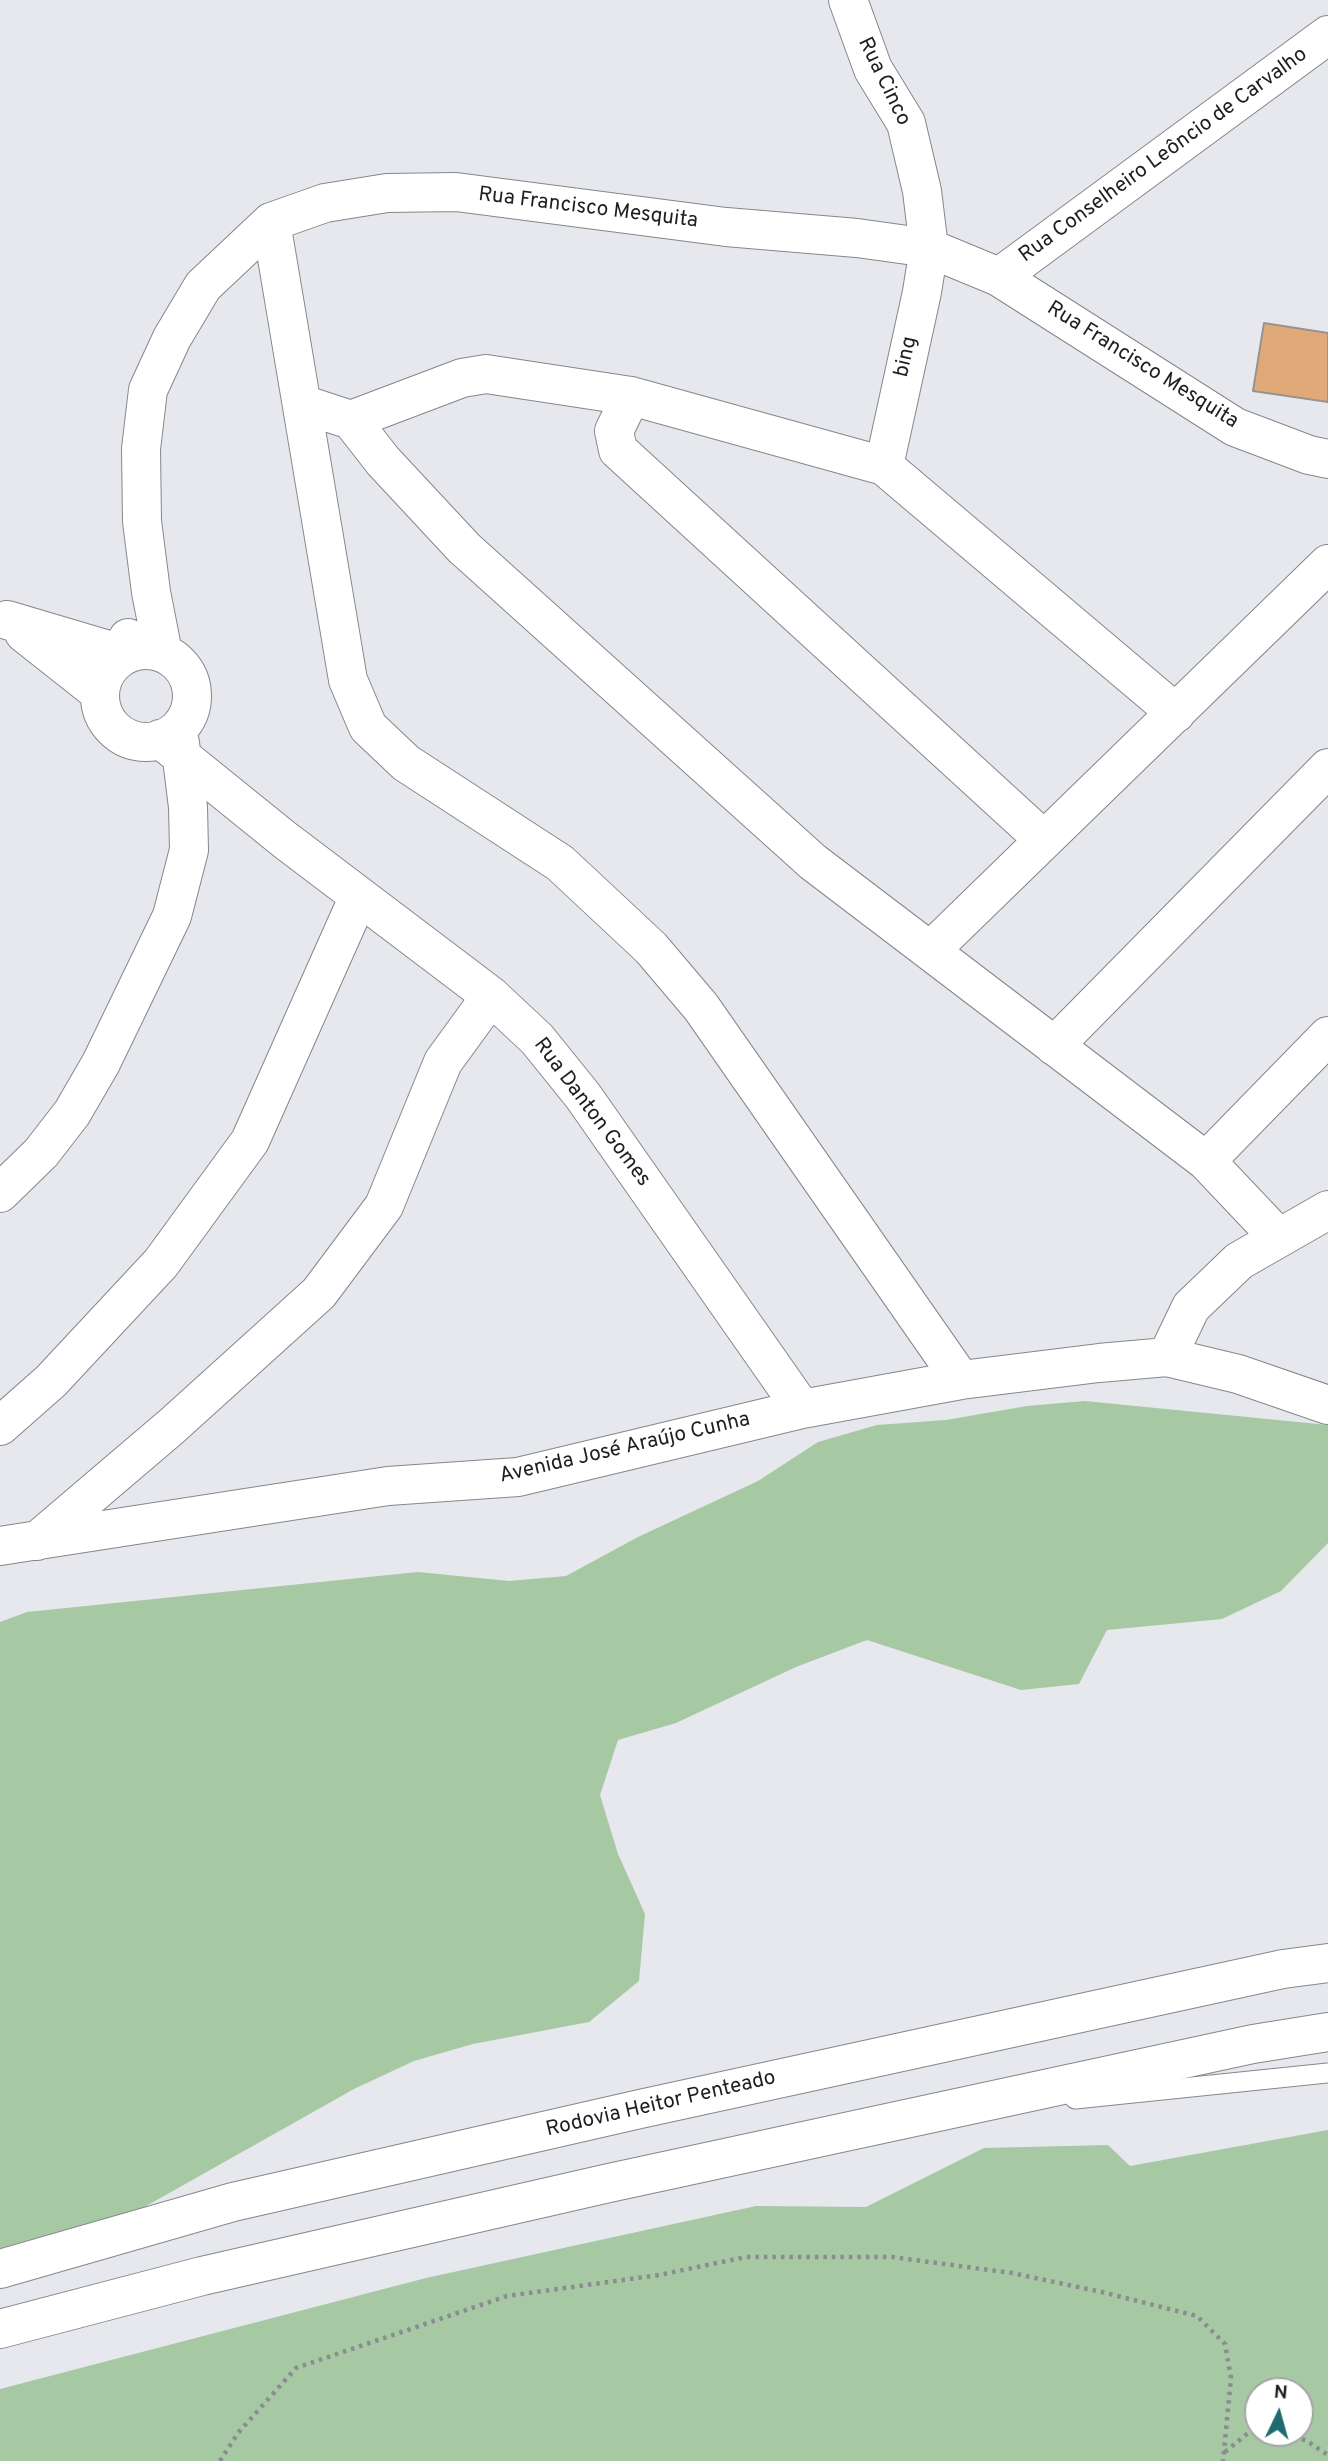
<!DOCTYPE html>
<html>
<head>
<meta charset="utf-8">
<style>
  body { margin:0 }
  #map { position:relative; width:1328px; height:2461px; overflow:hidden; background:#e6e8ed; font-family:Overpass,sans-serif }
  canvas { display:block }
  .north { position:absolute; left:1244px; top:2377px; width:70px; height:70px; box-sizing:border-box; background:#fff; border:2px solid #a5a5a6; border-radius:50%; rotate:5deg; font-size:19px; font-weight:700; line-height:28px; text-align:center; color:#1e1e20 }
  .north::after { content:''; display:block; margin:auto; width:24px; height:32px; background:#1e6a70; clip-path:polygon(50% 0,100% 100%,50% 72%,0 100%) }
</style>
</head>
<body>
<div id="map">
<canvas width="1328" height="2461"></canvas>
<div class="north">N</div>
</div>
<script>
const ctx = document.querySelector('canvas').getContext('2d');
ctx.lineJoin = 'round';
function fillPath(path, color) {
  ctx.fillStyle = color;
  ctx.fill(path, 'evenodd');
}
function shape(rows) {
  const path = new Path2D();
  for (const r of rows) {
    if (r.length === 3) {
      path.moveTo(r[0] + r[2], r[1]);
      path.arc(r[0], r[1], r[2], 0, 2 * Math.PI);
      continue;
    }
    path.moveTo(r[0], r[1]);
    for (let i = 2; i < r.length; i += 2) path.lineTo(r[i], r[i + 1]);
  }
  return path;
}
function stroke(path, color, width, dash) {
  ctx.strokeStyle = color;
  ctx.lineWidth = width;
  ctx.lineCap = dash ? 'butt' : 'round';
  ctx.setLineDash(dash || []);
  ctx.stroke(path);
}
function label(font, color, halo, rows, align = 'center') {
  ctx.font = font + ' Overpass,sans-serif';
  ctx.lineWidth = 7;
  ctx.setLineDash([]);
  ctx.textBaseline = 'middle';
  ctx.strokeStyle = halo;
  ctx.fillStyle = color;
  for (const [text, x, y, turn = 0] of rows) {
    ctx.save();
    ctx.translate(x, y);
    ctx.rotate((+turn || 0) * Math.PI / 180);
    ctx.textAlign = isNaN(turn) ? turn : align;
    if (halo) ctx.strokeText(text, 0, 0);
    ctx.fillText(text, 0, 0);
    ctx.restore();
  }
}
fillPath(shape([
  [1085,1401,1328,1425,1328,1543,1281,1591,1222,1619,1107,1630,1079,1684,1021,1690,867,1640,796,1667,676,1723,618,1740,600,1795,618,1854,645,1914,639,1981,589,2022,473,2044,414,2061,354,2089,29,2272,0,2269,0,1622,27,1612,418,1572,509,1581,566,1576,638,1537,758,1481,818,1442,877,1425,946,1420,1027,1406],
  [1328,2130,1328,2461,0,2461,0,2389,426,2278,756,2206,866,2207,984,2148,1108,2145,1130,2166],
  [1258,2391,1300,2391,1300,2433,1258,2433]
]), '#a6c9a3');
const building = shape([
  [1264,323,1328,333,1328,402,1253,391,1264,323]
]);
fillPath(building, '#dfa978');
stroke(building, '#989390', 2);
const lane = shape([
  [1075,2099,1328,2073]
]);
const street = shape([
  [848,0,873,69,906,123,922,191,929,248,922,292,884,466],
  [271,222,348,680,368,727,406,763,560,863,651,948,701,1007,961,1380],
  [999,277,1328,35],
  [631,396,614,431,618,450,1044,840],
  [302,404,351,420,383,461,464,548,813,862,1206,1161,1278,1237],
  [351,420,462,378,486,374,631,396,884,466,1176,713],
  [7,620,125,655,128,638],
  [24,633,100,693],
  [146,696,46],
  [163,653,151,592,142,521,141,449,148,390,172,338,203,286,271,222,325,203,387,193,456,192,726,227,857,238,929,248,999,277,1235,427,1309,455,1328,459],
  [160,739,285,840,491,996,537,1039,583,1096,802,1409],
  [930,951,1328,564],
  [1054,1046,1328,768],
  [1206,1161,1328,1036],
  [0,1193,41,1153,72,1113,101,1063,172,916,189,850,188,807,180,743],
  [1167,1357,1191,1307,1239,1261,1328,1210],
  [0,1426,51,1381,161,1263,250,1141,359,896],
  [37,1541,172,1426,319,1293,384,1206,443,1062,491,996],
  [0,1546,388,1486,518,1477,802,1409,961,1380,1099,1363,1167,1357,1238,1374,1328,1405]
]);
const primary = shape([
  [0,2269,233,2202,640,2109,1283,1969,1328,1963],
  [0,2329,202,2276,609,2183,1253,2044,1328,2032]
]);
stroke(lane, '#85878c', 21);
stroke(street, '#85878c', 40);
stroke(primary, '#85878c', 40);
stroke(shape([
  [1286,2433,1307,2441,1328,2455],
  [1225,2452,1248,2433,1258,2432],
  [220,2461,238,2433,296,2368,507,2296,659,2275,746,2257,892,2257,1012,2273,1102,2292,1197,2316,1225,2344,1231,2378,1223,2461]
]), '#8b8c90', 4.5, [3.5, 5]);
stroke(lane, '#fff', 19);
stroke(street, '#fff', 38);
stroke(primary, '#fff', 38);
label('21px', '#1e1e20', '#fff', [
  ["Rua Cinco",883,82,64],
  ["Rua Conselheiro Leôncio de Carvalho",1164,156,-36],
  ["Rua Francisco Mesquita",588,209,7],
  ["bing",907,357,-77],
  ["Rua Francisco Mesquita",1142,366,32],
  ["Rua Danton Gomes",591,1113,53],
  ["Avenida José Araújo Cunha",625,1449,-13],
  ["Rodovia Heitor Penteado",661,2105,-13]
]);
</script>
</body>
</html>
